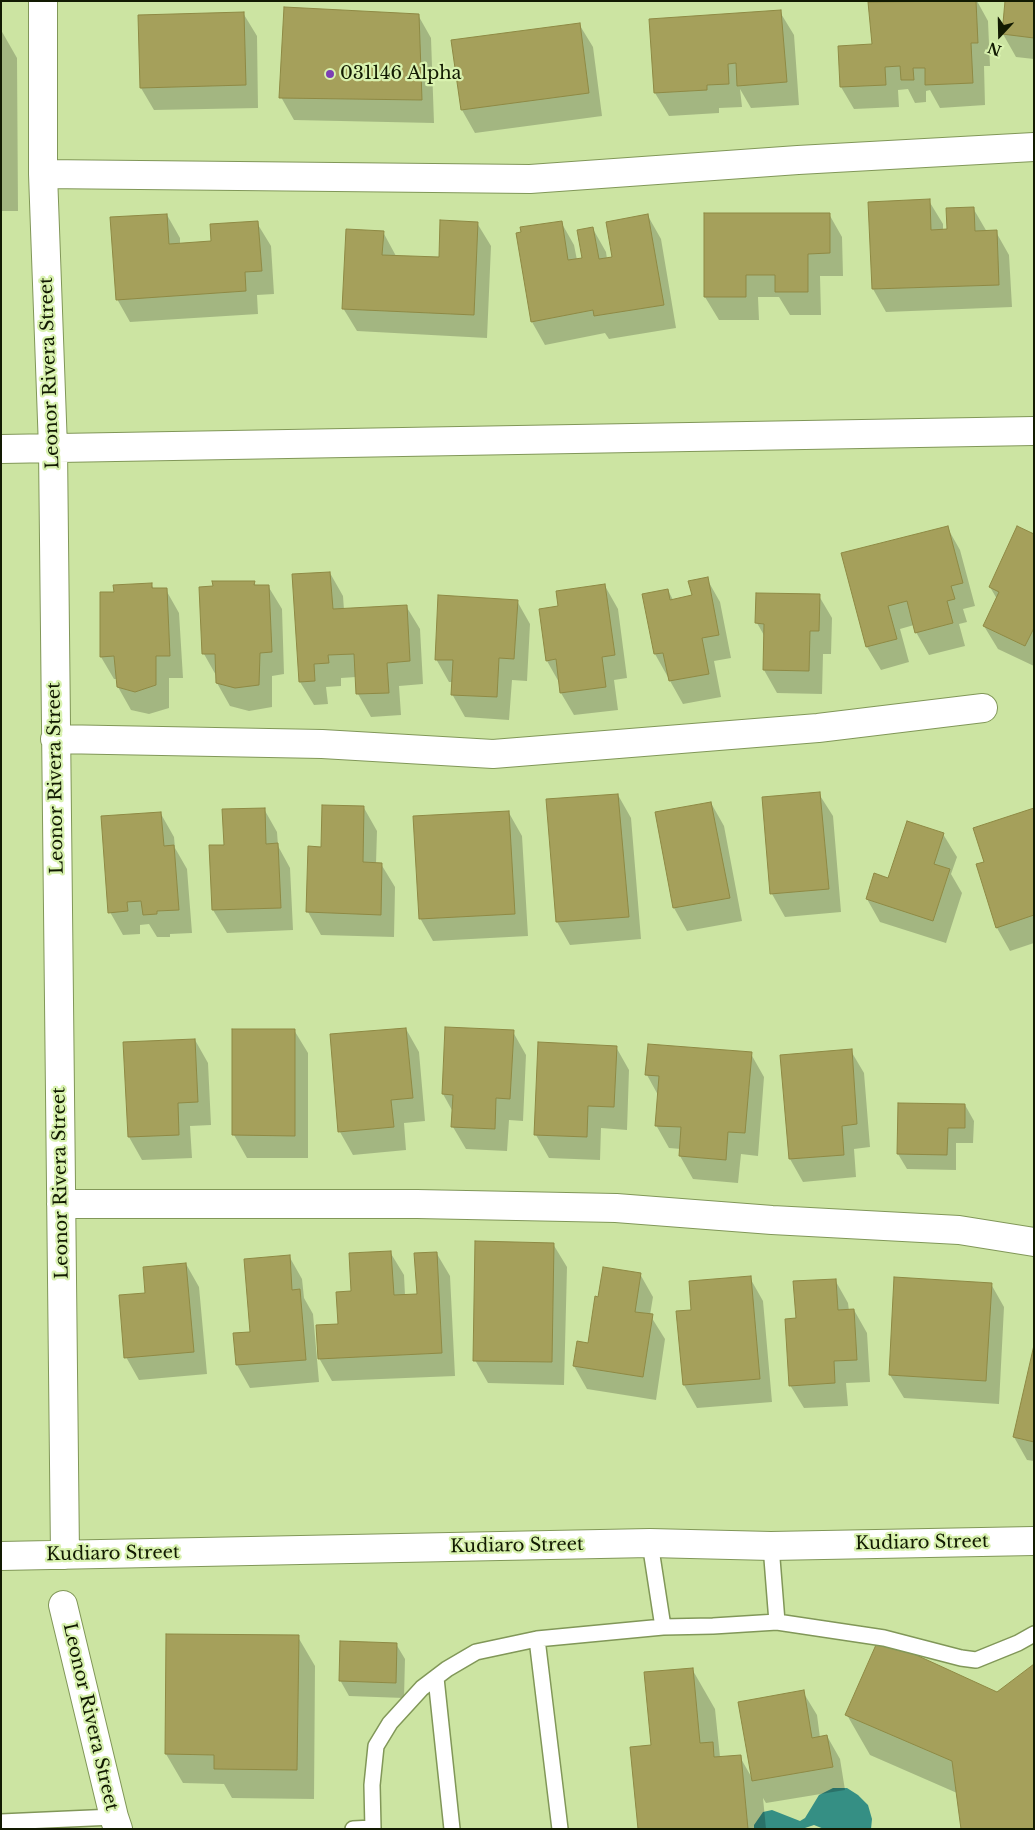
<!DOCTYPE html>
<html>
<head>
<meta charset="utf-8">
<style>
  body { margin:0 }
  #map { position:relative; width:1035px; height:1830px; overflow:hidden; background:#cce4a2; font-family:"Libre Baskerville",serif }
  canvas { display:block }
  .frame { position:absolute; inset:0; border:2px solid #121a02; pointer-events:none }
  .north { position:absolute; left:975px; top:10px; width:50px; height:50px; -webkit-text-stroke:4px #d9f2af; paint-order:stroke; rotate:201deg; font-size:14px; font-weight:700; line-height:20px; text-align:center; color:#121a02 }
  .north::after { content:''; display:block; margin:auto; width:18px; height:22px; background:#121a02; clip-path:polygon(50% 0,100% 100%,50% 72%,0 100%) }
</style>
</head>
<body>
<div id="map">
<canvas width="1035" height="1830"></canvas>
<div class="frame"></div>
<div class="north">N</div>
</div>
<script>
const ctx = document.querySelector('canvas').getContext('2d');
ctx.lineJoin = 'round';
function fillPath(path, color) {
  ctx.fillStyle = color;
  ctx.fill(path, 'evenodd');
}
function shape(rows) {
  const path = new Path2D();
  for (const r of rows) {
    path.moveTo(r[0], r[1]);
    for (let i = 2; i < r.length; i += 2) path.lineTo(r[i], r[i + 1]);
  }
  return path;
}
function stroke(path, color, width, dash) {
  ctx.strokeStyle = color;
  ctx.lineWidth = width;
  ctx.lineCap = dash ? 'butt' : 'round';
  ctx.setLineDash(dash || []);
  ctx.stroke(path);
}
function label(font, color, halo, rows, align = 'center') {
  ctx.font = font + ' "Libre Baskerville",serif';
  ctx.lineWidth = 4.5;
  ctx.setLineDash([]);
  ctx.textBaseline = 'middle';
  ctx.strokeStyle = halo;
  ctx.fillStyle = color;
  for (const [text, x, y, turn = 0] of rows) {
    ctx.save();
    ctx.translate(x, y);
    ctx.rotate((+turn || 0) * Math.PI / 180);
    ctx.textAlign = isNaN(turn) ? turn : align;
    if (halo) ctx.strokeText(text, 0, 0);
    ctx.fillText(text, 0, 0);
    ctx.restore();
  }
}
fillPath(shape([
  [833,1788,847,1788,858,1795,868,1805,872,1819,871,1829,824,1829,814,1825,802,1829,754,1829,754,1825,763,1812,772,1810,800,1821,805,1818,819,1795]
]), '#358f84');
fillPath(shape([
  [906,1,977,1,988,21,990,66,984,66,985,105,940,108,930,90,926,91,926,102,915,103,908,89,898,90,899,107,854,109,841,87,874,45,870,3],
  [1007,1,1034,1,1034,59,1016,57,1003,34],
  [780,12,794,35,799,105,751,108,740,89,742,107,719,108,719,113,669,116,655,93,650,21],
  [243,13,257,36,258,108,154,110,141,88],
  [418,15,431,38,434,123,294,120,281,97],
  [579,24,593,47,602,116,475,133,462,110],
  [1,30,17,58,18,211,1,211],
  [929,201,943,224,943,230,948,230,973,208,987,232,996,232,1009,255,1012,307,886,312,873,289,870,203],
  [829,214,842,237,843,276,820,276,821,315,790,315,779,297,758,297,759,320,719,320,705,297],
  [167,215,180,238,180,244,212,242,257,223,271,246,274,294,257,295,258,314,130,322,117,299],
  [648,216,661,239,676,328,609,339,605,333,545,345,532,322,517,234,561,222,574,245,577,260,584,259,593,229,606,252,607,259,613,258],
  [477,223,491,246,487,338,357,331,343,308,383,232,396,256,440,259],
  [947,527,960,550,975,606,963,609,967,622,959,624,965,646,929,655,916,632,914,625,900,629,909,662,881,670,867,647,843,554],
  [1034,535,1034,666,998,649,984,626,997,599,990,587],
  [330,573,343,596,344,610,406,606,420,629,423,684,399,686,401,715,371,717,358,694,356,677,341,678,341,686,326,687,328,704,314,705,300,682],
  [707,579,720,602,731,658,714,661,721,697,683,704,655,654,668,590,673,600,693,596],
  [254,582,256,586,268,586,282,609,284,674,272,676,272,707,249,711,230,706,217,683,217,677,204,654],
  [151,584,154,589,166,590,179,613,183,678,169,678,169,708,149,714,131,710,118,687,117,679,114,679,101,657],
  [605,586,618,609,627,678,614,680,618,710,574,715,561,693,560,684,547,661,559,607],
  [819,596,832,618,831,654,823,654,822,694,777,693,764,670,765,637,757,623],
  [517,601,530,624,527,681,512,680,509,720,465,717,452,694,453,682,449,682,436,659],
  [819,794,833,816,841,912,785,917,772,894,763,799],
  [618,795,631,818,641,939,570,945,557,922],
  [711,803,724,826,742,921,687,931,674,908],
  [364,808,377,831,376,864,381,864,395,887,394,937,321,935,308,912,322,848],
  [264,809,277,832,278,846,290,868,293,930,227,933,213,910,225,846],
  [1034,810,1034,943,1010,951,997,928,977,865,986,862],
  [509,813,522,836,528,936,433,941,420,918],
  [161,814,174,837,175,848,187,869,192,933,170,934,170,937,157,937,149,924,140,925,140,934,123,935,110,912],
  [943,834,957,857,951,874,962,893,946,943,880,922,867,899],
  [406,1029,419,1052,425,1121,404,1123,406,1150,353,1155,340,1132],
  [294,1030,308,1053,308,1158,247,1158,234,1135],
  [513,1032,526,1055,523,1121,509,1120,507,1151,466,1149,453,1127,453,1112,443,1094],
  [195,1040,208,1063,211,1125,190,1126,192,1158,142,1160,129,1137],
  [616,1047,629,1070,627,1130,601,1128,600,1160,549,1158,536,1135],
  [851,1051,864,1073,870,1147,854,1149,856,1177,803,1182,790,1159],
  [751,1054,764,1077,758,1156,741,1154,738,1183,693,1179,680,1156,681,1149,669,1148,656,1125,658,1095,647,1075],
  [965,1105,974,1121,973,1143,956,1143,956,1170,907,1169,898,1154],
  [553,1244,567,1267,564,1385,488,1383,475,1360],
  [390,1252,404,1275,405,1295,418,1295,437,1254,450,1276,455,1376,332,1381,319,1358,339,1326,353,1292],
  [289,1256,302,1279,304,1298,313,1314,319,1382,250,1388,237,1365],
  [186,1264,199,1287,207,1374,139,1380,126,1357,147,1294],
  [640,1274,653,1297,650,1315,665,1339,656,1400,587,1389,574,1366,589,1344,599,1298],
  [750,1278,763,1301,772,1402,697,1408,684,1385,677,1312,693,1311],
  [896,1278,991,1284,1004,1307,999,1404,904,1398,890,1375],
  [835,1280,848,1303,849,1311,854,1310,867,1333,870,1382,846,1383,848,1406,804,1408,790,1385,797,1319],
  [1034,1350,1034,1461,1027,1460,1014,1437],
  [298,1637,315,1666,314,1799,232,1798,224,1784,183,1783,166,1754],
  [396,1644,405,1659,404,1698,349,1696,340,1680],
  [692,1669,715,1709,720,1757,740,1757,752,1778,803,1692,817,1715,820,1738,827,1736,840,1759,845,1790,766,1803,763,1798,766,1829,639,1829,653,1746],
  [997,1693,957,1793,870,1755,847,1715]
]), '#0003');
const building = shape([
  [976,1,978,43,971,43,973,83,925,85,925,68,913,68,914,80,901,80,900,66,885,67,886,85,840,87,838,46,872,44,868,2,976,1],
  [1005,1,1034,1,1034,38,1002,34,1005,1],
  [284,7,419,14,422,100,279,98,284,7],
  [781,10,787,82,737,86,736,63,728,64,729,84,707,85,707,90,654,93,649,19,781,10],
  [244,12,246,85,140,88,138,15,244,12],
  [580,23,589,93,461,110,451,40,580,23],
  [930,199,931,230,947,229,946,208,974,207,975,231,997,230,999,285,872,289,868,202,930,199],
  [704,213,830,213,830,253,808,254,808,292,775,292,775,275,746,275,746,297,704,297,704,213],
  [167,214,169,244,211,241,210,224,258,221,262,271,245,272,246,291,116,300,110,217,167,214],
  [648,214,664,305,594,316,593,310,531,322,516,233,521,232,520,227,562,221,568,260,582,258,577,230,593,227,599,259,612,257,606,222,648,214],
  [440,220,478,222,474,315,342,309,346,229,384,231,382,255,439,257,440,220],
  [948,526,963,583,951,586,955,599,947,601,953,623,915,633,907,601,888,606,897,639,866,647,841,553,948,526],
  [1017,526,1034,534,1034,628,1025,646,983,626,999,592,989,587,1017,526],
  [330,572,333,609,407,605,410,661,387,663,389,693,356,694,354,654,328,655,329,663,314,664,315,681,299,682,292,574,330,572],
  [708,577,719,635,702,638,709,674,669,681,663,653,654,654,642,594,668,589,670,600,692,595,688,581,708,577],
  [212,581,255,581,254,585,269,585,272,652,260,653,259,685,235,688,216,683,215,654,202,654,199,587,213,586,212,581],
  [152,583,152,588,167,588,170,656,156,656,156,685,135,692,117,687,114,656,100,657,100,592,114,592,113,585,152,583],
  [605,584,615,655,602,657,606,687,560,693,556,659,546,661,539,609,558,606,556,591,605,584],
  [756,593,820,594,819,631,810,631,809,671,763,670,764,624,755,623,756,593],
  [438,595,518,600,514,659,499,658,497,697,451,695,453,660,435,660,438,595],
  [820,792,829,889,770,894,762,797,820,792],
  [618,794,629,917,556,922,546,799,618,794],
  [711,802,730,898,673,908,655,812,711,802],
  [322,805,364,806,363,862,382,863,381,915,306,912,308,846,321,847,322,805],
  [265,808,266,844,278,843,281,908,212,910,209,845,224,845,222,809,265,808],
  [1034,808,1034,915,996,928,976,864,984,862,973,828,1034,808],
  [509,811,515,914,419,919,413,816,509,811],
  [161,812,164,846,174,845,179,910,157,911,157,914,143,915,141,901,127,902,128,911,108,913,101,816,161,812],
  [907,821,944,833,934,864,950,869,933,921,866,899,874,873,888,878,907,821],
  [445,1027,514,1030,510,1099,496,1098,495,1129,451,1127,453,1095,442,1094,445,1027],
  [406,1028,413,1098,391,1100,394,1127,338,1132,330,1034,406,1028],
  [232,1029,295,1029,295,1136,232,1135,232,1029],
  [195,1039,198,1102,178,1103,179,1135,128,1137,123,1042,195,1039],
  [538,1042,617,1046,614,1107,588,1106,587,1137,534,1135,538,1042],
  [648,1044,752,1052,745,1133,728,1132,726,1160,679,1156,681,1127,655,1126,659,1076,645,1075,648,1044],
  [852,1049,857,1124,842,1126,844,1155,789,1159,780,1055,852,1049],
  [898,1103,965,1104,965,1128,948,1128,947,1155,897,1154,898,1103],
  [475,1241,554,1243,552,1362,473,1361,475,1241],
  [391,1251,394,1295,417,1294,414,1253,437,1252,442,1353,318,1359,316,1325,338,1324,336,1292,351,1291,349,1253,391,1251],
  [290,1255,292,1290,300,1289,306,1360,236,1365,233,1333,250,1332,244,1259,290,1255],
  [186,1263,194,1352,124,1358,119,1295,145,1293,143,1267,186,1263],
  [603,1267,641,1273,635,1312,653,1314,643,1377,573,1366,577,1341,588,1343,595,1296,598,1297,603,1267],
  [751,1276,760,1379,683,1385,676,1311,691,1310,689,1281,751,1276],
  [894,1277,992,1283,986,1381,889,1375,894,1277],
  [836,1279,838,1310,854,1309,857,1360,834,1361,835,1383,789,1386,785,1319,796,1318,793,1281,836,1279],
  [1034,1345,1034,1442,1013,1437,1034,1345],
  [166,1634,299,1635,297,1770,214,1769,214,1755,165,1754,166,1634],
  [879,1638,997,1692,1034,1664,1034,1829,961,1829,952,1761,845,1715,879,1638],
  [340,1641,397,1643,396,1683,339,1681,340,1641],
  [693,1668,700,1743,713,1742,714,1757,741,1755,748,1829,638,1829,630,1747,651,1745,644,1672,693,1668],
  [804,1690,812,1738,827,1735,833,1767,752,1781,738,1702,804,1690]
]);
fillPath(building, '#a5a05b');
stroke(building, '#8e8944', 1);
const lane = shape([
  [650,1543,663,1627],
  [777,1622,884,1638,961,1658,976,1660,1018,1643,1034,1634],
  [537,1639,560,1829],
  [436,1678,452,1829],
  [1,1822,114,1817],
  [353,1829,373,1828],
  [373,1829,372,1785,376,1746,390,1723,422,1688,447,1669,476,1652,537,1639,663,1627,713,1626,777,1622,771,1546]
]);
const street = shape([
  [43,1,43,174,53,448,65,1555],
  [43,174,530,179,798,160,1034,147],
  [1,449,1034,431],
  [55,739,322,744,493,754,818,728,983,708],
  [61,1204,417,1204,616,1208,772,1220,959,1230,1034,1242],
  [1,1556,650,1543,771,1546,1034,1541],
  [63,1605,114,1817,118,1829]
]);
stroke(lane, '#819758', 18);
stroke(street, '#819758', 30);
stroke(lane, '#fff', 15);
stroke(street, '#fff', 28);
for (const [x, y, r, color] of [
  [330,74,5,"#7c3fb4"]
]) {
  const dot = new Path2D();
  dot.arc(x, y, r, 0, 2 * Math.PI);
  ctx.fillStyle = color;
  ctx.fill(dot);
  stroke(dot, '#d9f2af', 2);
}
label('18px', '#121a02', '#d9f2af', [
  ["031146 Alpha",340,74]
], 'left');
label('18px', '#121a02', '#d9f2af', [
  ["Leonor Rivera Street",50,373,-92],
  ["Leonor Rivera Street",56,778,-91],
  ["Leonor Rivera Street",61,1183,-91],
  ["Kudiaro Street",922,1543,-1],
  ["Kudiaro Street",517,1546,-1],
  ["Kudiaro Street",113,1554,-1],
  ["Leonor Rivera Street",90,1717,77]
]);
</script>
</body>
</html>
